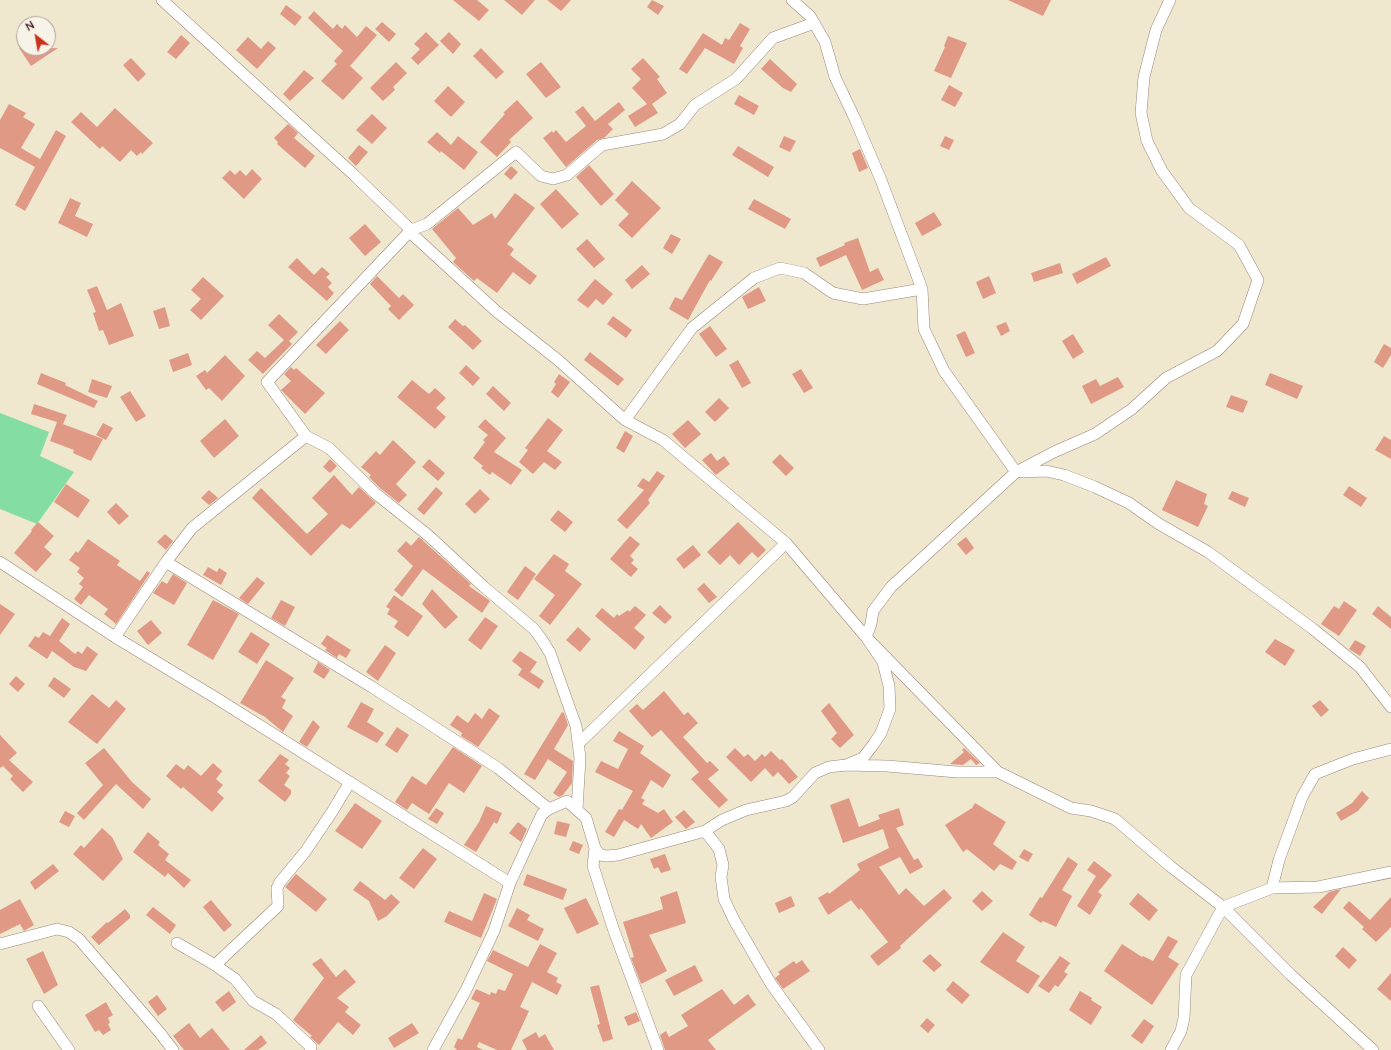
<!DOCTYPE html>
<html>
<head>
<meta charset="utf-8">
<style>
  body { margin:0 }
  #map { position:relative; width:1391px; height:1050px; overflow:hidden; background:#efe8cf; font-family:"Architects Daughter",sans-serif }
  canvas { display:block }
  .north { position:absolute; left:16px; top:16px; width:40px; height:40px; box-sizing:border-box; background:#f7f3e8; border:1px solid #b29e9c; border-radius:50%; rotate:329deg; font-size:11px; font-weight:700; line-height:16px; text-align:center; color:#4a1f2b }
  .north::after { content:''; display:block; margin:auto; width:14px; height:18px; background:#c8321e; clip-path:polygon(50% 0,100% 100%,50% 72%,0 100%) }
</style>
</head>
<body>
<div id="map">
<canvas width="1391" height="1050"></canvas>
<div class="north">N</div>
</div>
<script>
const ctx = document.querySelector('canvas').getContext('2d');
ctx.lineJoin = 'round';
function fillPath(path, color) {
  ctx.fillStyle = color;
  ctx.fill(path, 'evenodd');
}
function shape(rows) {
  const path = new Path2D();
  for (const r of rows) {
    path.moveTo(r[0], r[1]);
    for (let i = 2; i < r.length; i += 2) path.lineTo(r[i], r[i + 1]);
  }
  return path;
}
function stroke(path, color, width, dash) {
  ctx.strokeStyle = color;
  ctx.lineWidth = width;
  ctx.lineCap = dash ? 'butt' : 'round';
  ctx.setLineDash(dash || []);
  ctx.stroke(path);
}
fillPath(shape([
  [0,413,49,432,40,456,74,472,37,524,0,509]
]), '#84dda2');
fillPath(shape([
  [453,0,477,0,489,10,479,21],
  [504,0,535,0,522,15],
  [547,0,571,0,561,11],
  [652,0,664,6,658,15,647,7],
  [1008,0,1051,0,1043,16],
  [286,5,302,17,295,26,280,14],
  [314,11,333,29,337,24,342,29,345,25,357,37,366,26,377,35,350,66,363,78,343,100,321,81,337,64,334,61,343,51,308,18],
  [382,22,396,34,389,42,375,29],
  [740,23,750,29,740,46,743,48,734,64,705,48,687,74,679,69,703,33,722,45,725,38,729,40],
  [426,32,439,45,418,65,411,58,420,49,414,44],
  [449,32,461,44,453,54,440,41],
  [181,35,190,43,176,59,167,52],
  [948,36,967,43,951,78,934,71,945,47,944,46],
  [248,37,261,49,268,41,276,48,257,69,236,50],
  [19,48,58,48,31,66],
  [481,48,504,72,496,79,473,56],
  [131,58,146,74,138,82,123,65],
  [643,58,660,77,657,79,667,93,652,104,658,113,635,127,628,116,647,104,632,88,641,79,631,69],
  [770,59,797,84,791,92,783,88,761,69],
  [396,62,407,73,393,87,395,90,383,101,370,88],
  [541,62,561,87,546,98,526,74],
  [304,70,314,78,290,101,283,94],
  [949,85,963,93,955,107,941,100],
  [448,86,465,102,451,117,434,101],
  [739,95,759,106,754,115,734,104],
  [517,100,533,118,509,140,511,142,497,157,480,142,505,114,503,113],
  [619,102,625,110,608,124,613,129,604,138,597,140,566,167,543,138,552,131,553,133,556,130,566,142,586,126,575,112,583,106,595,121],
  [9,104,26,113,23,117,35,124,21,148,40,159,56,130,66,136,25,211,15,205,35,167,0,148,0,120],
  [115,108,153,143,142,154,141,152,137,156,131,150,120,162,102,146,100,149,71,122,81,112,97,127],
  [372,114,387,128,372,144,356,130],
  [288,124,298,133,294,138,315,156,305,168,277,144,278,142,274,138],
  [437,132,451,145,458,136,478,152,464,170,441,151,440,153,427,142],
  [784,136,796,141,790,152,779,147],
  [945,136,954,140,949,150,940,146],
  [359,145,368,152,356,166,348,158],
  [738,146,774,167,768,177,732,155],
  [860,149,868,168,859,172,852,153],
  [589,165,614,194,601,206,576,177],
  [511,166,518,172,511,180,504,174],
  [252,169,262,179,244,199,222,178,230,170,235,175,240,170,246,176],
  [632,181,661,208,632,238,618,225,629,214,615,200],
  [556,189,579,214,562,229,540,204],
  [515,193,535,208,507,244,514,249,510,255,537,276,530,285,513,272,497,293,477,278,474,281,453,262,456,258,432,229,458,208,473,225,492,213,495,219],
  [70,198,81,203,75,216,93,224,87,237,58,223],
  [754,199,791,219,785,229,748,209],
  [934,212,942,225,922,236,915,223],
  [365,224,381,242,365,256,349,238],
  [671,234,681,239,672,254,663,248],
  [858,238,870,272,878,268,884,280,862,290,846,255,820,267,816,258,845,245,844,243],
  [587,239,605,259,594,268,576,249],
  [709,254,723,262,711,281,710,280,688,320,669,309,675,297,682,300],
  [1106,257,1111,266,1077,284,1072,274],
  [297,258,314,275,322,267,330,274,326,277,332,283,328,287,334,293,327,301,288,267],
  [1060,263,1063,273,1034,282,1031,273],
  [642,265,650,274,632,289,625,280],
  [377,276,399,298,403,294,414,305,399,320,388,309,391,306,370,284],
  [989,276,996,293,983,299,976,282],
  [203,277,224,296,201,320,190,310,201,299,191,290],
  [595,279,613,294,603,305,596,299,588,308,577,300],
  [97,286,107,310,121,303,134,336,109,345,103,330,99,331,93,313,96,312,87,290],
  [759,287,766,301,748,309,742,297],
  [165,307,170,326,159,329,153,311],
  [279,314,298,332,289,341,292,344,263,374,248,360,257,351,265,358,284,340,268,325],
  [613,316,632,330,626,338,607,324],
  [455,319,463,326,465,325,482,341,473,350,448,327],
  [340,321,349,330,326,354,316,345],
  [1006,322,1010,331,1001,336,996,326],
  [710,326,727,349,716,357,699,334],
  [965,331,975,353,966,357,956,335],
  [1073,334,1084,352,1073,359,1062,341],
  [1384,344,1391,348,1391,355,1383,368,1374,362],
  [590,352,624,379,618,386,584,360],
  [188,353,192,365,173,372,169,360],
  [225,355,245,376,222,401,209,388,206,390,196,376,205,370,207,373],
  [738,360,751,383,742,388,729,365],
  [466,365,480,378,473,386,459,373],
  [291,367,294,370,296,368,325,393,305,414,281,390,291,381,284,374],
  [801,369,813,388,804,393,792,374],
  [41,373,66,383,65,385,98,401,94,408,37,384],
  [1270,373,1303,386,1297,399,1265,385],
  [559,374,570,382,558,398,551,392,556,384,554,382],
  [1118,377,1124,387,1091,404,1082,386,1096,379,1100,386],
  [92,379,112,386,107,398,88,392],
  [412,380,429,394,435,388,446,398,436,408,446,417,435,429,397,397],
  [493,386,511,403,504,411,486,394],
  [130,391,146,416,136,422,120,397],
  [1231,395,1248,401,1243,413,1226,407],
  [719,398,729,408,715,422,705,412],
  [34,404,67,415,63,424,60,423,103,439,91,461,73,453,74,450,50,441,57,422,31,414],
  [548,418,563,430,547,451,562,462,555,470,544,462,533,474,519,462,528,450,525,448],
  [225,419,239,436,214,458,200,441],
  [485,419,506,438,494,452,522,470,511,485,492,472,490,475,481,468,483,466,473,458,485,442,483,440,488,435,478,427],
  [688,420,701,434,685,448,672,434],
  [103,423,113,428,106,440,96,435],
  [625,431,633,436,624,453,616,448],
  [1384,436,1391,440,1391,459,1375,450],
  [393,440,416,462,396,484,407,495,399,503,380,488,369,477,371,475,361,467,376,451,380,455],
  [711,453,717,461,724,456,730,464,716,475,702,460],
  [780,454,794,468,786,476,772,462],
  [330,459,337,466,330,473,323,467],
  [429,459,445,473,438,481,422,467],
  [657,471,665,476,648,500,650,503,627,529,617,520,644,490,637,486,643,478,649,482],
  [334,475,352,495,359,487,376,503,350,529,342,524,311,556,252,498,261,488,307,534,328,514,312,498],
  [1176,480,1207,494,1204,504,1208,506,1198,527,1162,510],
  [66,484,90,500,78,518,54,502],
  [1349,486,1367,498,1361,507,1343,495],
  [436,487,443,493,424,515,417,509],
  [480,489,490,499,475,514,465,504],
  [209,490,218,498,209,505,201,498],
  [1232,491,1249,498,1245,507,1228,499],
  [116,503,129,516,119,525,107,512],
  [558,510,573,522,565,532,550,520],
  [38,522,54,536,44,547,52,554,36,572,14,553,32,531,31,530],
  [738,522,766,550,758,558,752,552,739,565,730,555,720,565,707,552],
  [165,534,173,541,166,550,157,542],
  [630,536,640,544,630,556,634,560,631,563,638,569,631,577,610,559],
  [419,537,471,584,469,586,490,601,482,613,423,569,402,597,394,590,413,566,397,551,406,541,411,546],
  [966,537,974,548,966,555,957,544],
  [88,539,120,561,117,565,140,581,147,571,150,573,116,624,104,614,108,609,89,595,81,605,74,599,83,587,79,584,84,578,77,572,80,568,69,560,76,551,78,553],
  [693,545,701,555,684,569,676,559],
  [554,554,569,564,565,571,582,584,550,625,539,616,555,595,534,579],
  [525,566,536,574,518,600,507,592],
  [208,567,217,572,219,568,227,573,221,585,203,575],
  [173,574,187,583,174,605,153,593,162,581,167,584],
  [257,577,265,583,248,604,239,598],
  [704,583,717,597,709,603,697,589],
  [432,589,458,617,445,629,422,604],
  [394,595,423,616,408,637,394,627,398,621,387,614,390,609,386,607],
  [213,600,239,614,213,660,187,645],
  [281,600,295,607,285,626,271,618],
  [1344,601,1357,610,1339,636,1321,624,1334,606,1339,609],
  [0,604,15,614,0,635],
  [660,605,672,617,665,624,652,613],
  [635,606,646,615,634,628,645,637,635,650,595,616,602,608,614,618,617,614,619,616,628,610,629,612],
  [1378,606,1391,617,1391,629,1372,614],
  [485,617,498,626,481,650,468,640],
  [62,618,70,624,59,641,75,654,78,651,82,654,87,646,98,654,86,671,74,667,52,651,47,659,28,646,35,636,39,638,43,632,50,636],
  [151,620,162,633,148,645,137,631],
  [578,627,591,639,580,652,566,640],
  [251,632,270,644,257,664,238,652],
  [327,635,351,650,346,658,339,654,337,658,325,650,327,648,321,644],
  [1275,639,1295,650,1285,666,1265,652],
  [1355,640,1366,646,1360,656,1349,649],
  [385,645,396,653,378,681,366,672],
  [520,651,537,662,530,672,544,681,539,689,518,675,522,669,512,661],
  [266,660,294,678,281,697,286,700,282,708,293,716,283,732,265,717,240,703],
  [318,662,330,670,324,679,313,672],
  [16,676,25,684,18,692,9,684],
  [54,677,71,689,64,698,48,686],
  [664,691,684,715,688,712,698,723,683,737,707,763,710,761,719,770,708,779,728,800,719,808,691,779,699,772,661,730,652,737,629,711,637,704,643,710],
  [92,694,109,708,116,700,126,709,97,744,68,722],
  [1320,700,1329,710,1321,717,1312,706],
  [361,702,374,709,367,722,384,733,377,743,347,727],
  [829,703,854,735,840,748,831,739,837,733,821,711],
  [489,708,500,716,478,747,461,736,462,733,450,725,457,715,468,723,475,713,482,719],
  [562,712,564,713,568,725,554,749,573,761,572,783,563,795,559,797,553,793,567,772,548,759,535,780,524,774],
  [313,720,320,727,307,747,299,742],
  [397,727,409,735,397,753,385,745],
  [619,731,644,746,640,753,671,775,663,788,651,780,641,798,645,800,642,804,658,813,664,809,673,822,651,838,641,824,638,829,624,820,614,837,605,832,619,809,622,810,633,791,595,772,601,761,618,769,628,749,613,741],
  [0,735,17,753,9,760,33,782,23,792,10,779,13,776,3,766,0,768],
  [453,747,482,766,464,793,449,783,429,814,412,803,407,810,395,802,412,776,426,785],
  [104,748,132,782,151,799,143,809,116,784,84,820,77,813,103,785,85,763],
  [735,748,744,757,748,754,755,761,762,754,765,757,771,751,780,760,782,759,798,777,789,784,778,772,773,777,765,768,751,782,726,757],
  [964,748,980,763,976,765,971,759,963,765,950,764,964,752,962,750],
  [280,754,289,760,285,764,290,768,286,773,290,776,284,785,291,790,291,794,285,802,258,781],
  [213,763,222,771,216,779,223,785,217,792,224,798,212,812,183,787,181,789,166,776,176,764,184,770,188,765,201,776],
  [1362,791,1369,798,1358,811,1341,821,1336,813,1352,803],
  [849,798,859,827,880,819,878,815,899,808,904,825,896,828,914,860,918,858,923,867,910,874,900,857,879,867,899,895,906,888,924,906,944,889,952,898,900,946,901,948,878,966,870,956,888,942,861,908,859,910,851,900,828,915,818,898,828,892,829,894,860,870,857,864,889,848,883,829,843,843,830,805],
  [355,803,382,821,362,849,335,831],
  [975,803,1006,822,993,844,1017,862,1012,870,1000,864,994,871,967,849,963,852,945,825,972,808],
  [486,806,502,813,497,824,494,822,476,852,464,845,479,822],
  [436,808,444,813,437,824,428,819],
  [684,810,695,822,686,829,675,817],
  [65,811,75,816,69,827,59,822],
  [557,821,570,824,566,837,554,834],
  [518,822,527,829,521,842,509,833],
  [102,828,112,837,123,859,103,881,73,854,81,845,84,848],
  [148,832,160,842,158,845,169,854,165,860,191,880,184,888,168,873,165,877,133,852],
  [573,841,583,845,579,854,569,850],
  [423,848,437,859,414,889,399,878],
  [1024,849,1033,854,1028,862,1019,857],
  [665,854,671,870,661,873,658,867,654,869,650,859],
  [1068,857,1078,864,1062,890,1072,896,1056,927,1043,921,1041,923,1029,915,1040,897,1042,898],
  [1094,861,1112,875,1098,892,1102,895,1090,915,1077,906,1096,876,1087,870],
  [53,864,59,871,35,890,30,882],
  [296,874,327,899,316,912,285,887],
  [527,874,567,889,563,900,523,885],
  [360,881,385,900,391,894,400,902,387,916,378,921,369,901,353,890],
  [1341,889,1322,914,1313,907,1329,892],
  [677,891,686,923,649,935,667,971,641,984,631,958,634,957,623,922,663,909,660,897],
  [982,891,993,901,982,911,972,901],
  [484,893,497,899,481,938,444,922,449,911,472,921],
  [1138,893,1158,910,1149,921,1129,904],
  [791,896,795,906,779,913,775,903],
  [1391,897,1391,927,1376,942,1362,929,1364,927,1343,908,1349,901,1370,920],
  [586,898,599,924,577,934,564,908],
  [20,899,34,925,24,931,20,924,0,934,0,910],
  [211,900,232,925,224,932,203,907],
  [153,907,176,925,170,934,146,915],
  [517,908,530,915,527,920,544,929,538,941,508,926],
  [125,909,130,915,130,918,99,945,91,937,107,922,108,923],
  [1003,932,1025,947,1016,961,1040,976,1028,994,980,962],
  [1168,936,1178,941,1168,957,1179,964,1152,1005,1104,971,1122,944,1142,957,1143,956,1153,961],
  [540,944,557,953,547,972,558,978,556,982,562,985,557,995,532,982,520,1007,529,1011,511,1050,497,1050,479,1042,477,1047,483,1050,457,1050,454,1047,458,1038,462,1040,480,1003,471,999,476,989,490,995,491,992,496,994,498,989,505,991,513,974,487,961,493,950,528,967],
  [1343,947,1357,960,1349,969,1335,956],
  [43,951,58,985,44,994,26,959],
  [930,954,942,965,934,972,922,961],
  [1060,956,1070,963,1064,972,1068,974,1058,987,1055,985,1049,993,1038,986],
  [321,958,336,977,345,969,356,982,337,998,349,1007,345,1012,361,1025,353,1035,338,1022,319,1045,310,1037,312,1036,293,1020,324,978,312,964],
  [802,960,810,971,783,989,775,978,780,974,778,972,794,961,796,964],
  [695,965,703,981,674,996,665,980],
  [1391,973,1391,1001,1377,989],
  [953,981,970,995,962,1004,946,990],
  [599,985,613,1039,603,1042,597,1025,600,1024,590,987],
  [722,989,734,1005,748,994,756,1005,708,1040,716,1050,665,1050,660,1035,666,1031,669,1037,688,1026,681,1015],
  [229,991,236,1002,223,1012,215,1002],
  [1080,991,1092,998,1091,1000,1102,1007,1091,1025,1069,1010],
  [157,995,167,1009,158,1016,148,1002],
  [106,1002,113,1015,108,1018,110,1023,108,1024,111,1030,103,1035,99,1030,95,1032,85,1015],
  [636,1012,640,1021,628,1026,624,1017],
  [927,1018,935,1025,928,1033,920,1026],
  [1144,1019,1154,1026,1142,1044,1131,1036],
  [189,1023,200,1038,212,1028,230,1050,184,1050,173,1036],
  [412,1023,419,1033,394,1048,388,1038],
  [536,1032,539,1038,545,1034,554,1050,527,1050,522,1040],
  [261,1035,267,1043,258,1050,244,1050]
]), '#e09985');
const minor = shape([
  [162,0,353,174,411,230,413,235,496,311,558,360,625,420,663,440,786,543,866,637,998,772,1071,808,1091,811,1115,819,1170,866,1223,907,1291,975,1373,1050],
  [792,0,810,16,825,42,835,77,855,119,881,180,922,289,924,329,944,371,1016,472],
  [625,420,692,328,754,278,780,268,804,273,833,293,863,299,922,289],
  [306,436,329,448,375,493,429,536,484,587,534,629,542,640,550,653,576,726,580,758,577,810],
  [1021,472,1046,471,1064,475,1095,487,1129,503,1159,524,1208,552,1313,629,1360,667,1391,707],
  [0,562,115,637,216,698,510,883,542,814,549,809,567,801,586,818,595,848,600,855,607,856,618,855,705,831,722,820,746,810,786,801,793,797,815,773,829,767,846,765,887,766,957,772,998,772],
  [166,562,372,687,498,768,549,809],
  [115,637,166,562,192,528,306,436,267,382,411,230,427,224,516,152,541,176,553,179,567,175,602,145,663,134,680,124,695,105,736,79,773,38,814,23],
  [579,743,786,543],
  [848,764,863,758,873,745,881,733,890,709,889,686,883,662,866,637,871,624,873,611,891,587,1016,472,1054,452,1095,434,1132,409,1166,378,1217,351,1243,324,1258,280,1239,245,1189,208,1162,171,1147,141,1141,113,1144,77,1156,30,1170,0],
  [705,831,719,849,723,865,721,877,724,899,734,920,771,984,819,1050],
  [595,848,593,866,613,928,658,1050],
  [1272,888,1279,860,1302,797,1315,774,1353,759,1391,749],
  [177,943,215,965,235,979,253,1001,276,1014,311,1047,310,1050],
  [0,944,57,929,69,932,79,939,160,1033,173,1050],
  [215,965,278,906,277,888,280,882,305,852,332,812,350,782],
  [38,1006,69,1050],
  [433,1050,466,990,494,931,510,883],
  [1171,1050,1181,1031,1184,1018,1186,975,1223,907,1272,888,1318,887,1391,872]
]);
stroke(minor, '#9c847d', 12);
stroke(minor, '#fff', 11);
</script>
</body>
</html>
